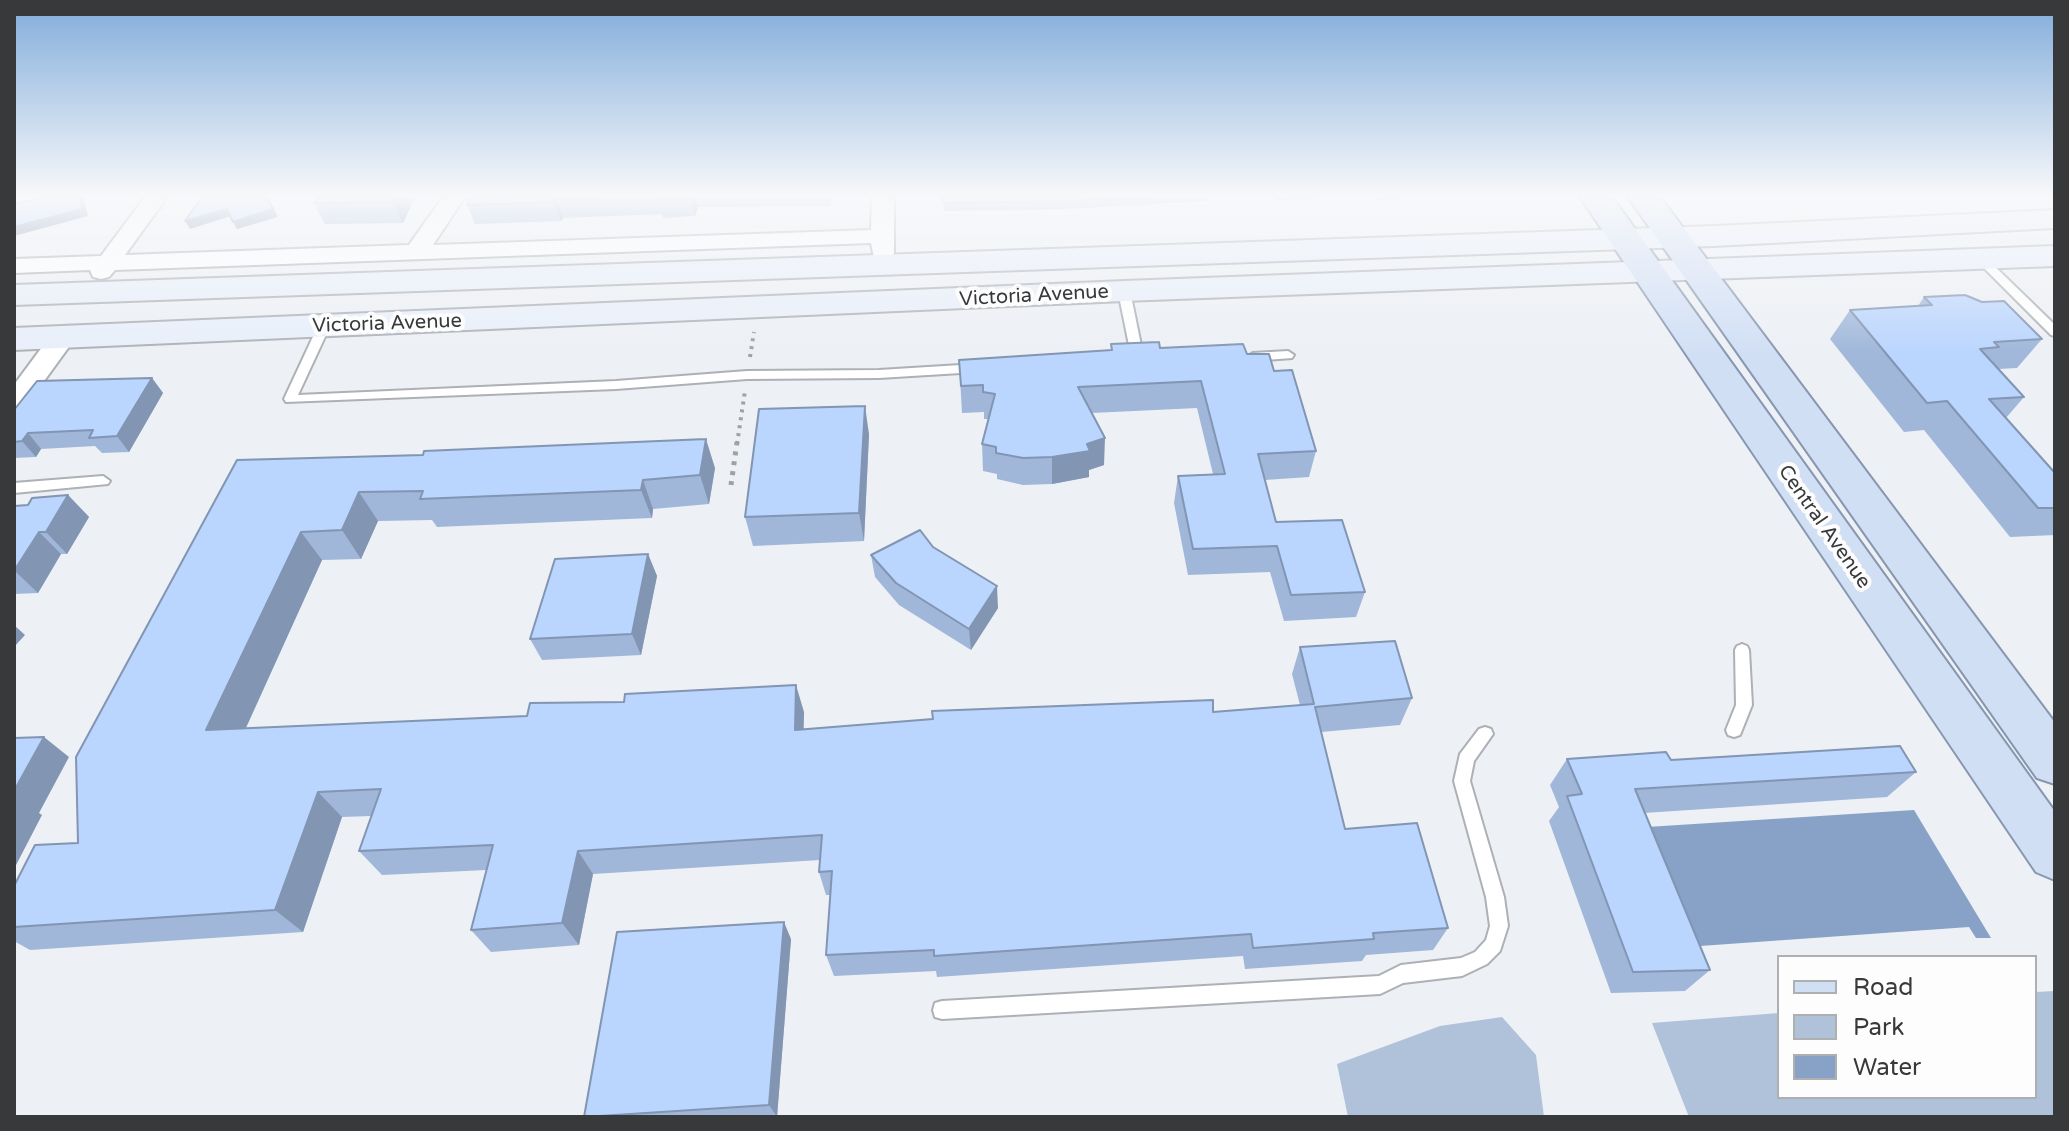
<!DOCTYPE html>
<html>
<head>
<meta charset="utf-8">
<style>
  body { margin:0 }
  #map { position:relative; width:2069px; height:1131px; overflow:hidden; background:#edf0f5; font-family:"Varela Round",sans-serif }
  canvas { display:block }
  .frame { position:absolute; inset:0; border:16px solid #37393a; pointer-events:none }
  .legend { position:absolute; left:1777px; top:955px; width:260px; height:144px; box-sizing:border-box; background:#fdfdfe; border:2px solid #aeafb0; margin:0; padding:10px 14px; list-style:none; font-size:24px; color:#37393a }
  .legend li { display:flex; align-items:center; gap:16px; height:40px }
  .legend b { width:40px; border:2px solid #aeafb0 }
</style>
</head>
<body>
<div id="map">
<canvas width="2069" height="1131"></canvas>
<div class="frame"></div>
<ul class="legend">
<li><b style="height:10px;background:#d1dff5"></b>Road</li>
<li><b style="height:22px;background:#b0c1da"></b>Park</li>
<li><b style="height:22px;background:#87a1c7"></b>Water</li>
</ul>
</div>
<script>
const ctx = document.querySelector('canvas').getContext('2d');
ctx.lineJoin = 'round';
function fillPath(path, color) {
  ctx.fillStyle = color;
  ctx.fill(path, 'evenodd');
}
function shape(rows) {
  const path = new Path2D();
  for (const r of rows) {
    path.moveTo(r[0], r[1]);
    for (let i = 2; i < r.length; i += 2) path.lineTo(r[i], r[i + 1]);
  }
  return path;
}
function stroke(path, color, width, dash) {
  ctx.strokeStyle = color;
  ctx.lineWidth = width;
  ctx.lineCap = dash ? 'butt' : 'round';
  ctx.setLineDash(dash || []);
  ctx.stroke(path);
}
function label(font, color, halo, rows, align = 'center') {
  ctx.font = font + ' "Varela Round",sans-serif';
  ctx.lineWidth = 8;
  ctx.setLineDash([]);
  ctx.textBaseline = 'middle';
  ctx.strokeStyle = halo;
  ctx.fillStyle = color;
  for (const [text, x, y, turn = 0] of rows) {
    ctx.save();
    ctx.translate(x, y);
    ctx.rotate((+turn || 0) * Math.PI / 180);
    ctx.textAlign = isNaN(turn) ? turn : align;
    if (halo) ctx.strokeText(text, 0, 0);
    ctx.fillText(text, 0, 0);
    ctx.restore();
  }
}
fillPath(shape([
  [2055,991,2055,1117,1689,1117,1652,1023,1779,1013,1779,1097,2035,1097,2035,992],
  [1502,1017,1536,1055,1544,1117,1348,1117,1337,1064,1440,1026]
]), '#b0c1da');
fillPath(shape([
  [1914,810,1991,938,1976,938,1969,927,1700,946,1647,827]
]), '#87a1c7');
const lane = shape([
  [1982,257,1986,258,2055,325,2055,336,2051,335,1978,262,1977,260,1982,257],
  [1124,288,1130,291,1144,360,1138,364,1132,360,1118,291,1124,288],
  [324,322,330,326,298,395,616,381,747,371,879,370,977,364,983,368,977,372,879,378,747,379,616,389,286,402,284,399,318,326,324,322],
  [1288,351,1294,355,1292,358,1253,361,1247,357,1253,353,1288,351],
  [103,476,110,481,108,484,14,493,14,483,103,476],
  [1742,644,1747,646,1749,650,1752,705,1740,735,1734,737,1728,735,1726,730,1736,705,1735,650,1737,646,1742,644],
  [1485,727,1491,729,1493,734,1474,761,1470,781,1504,897,1508,926,1500,951,1487,964,1462,976,1403,983,1380,994,942,1019,935,1017,933,1010,935,1003,942,1001,1379,976,1401,965,1461,958,1475,952,1486,940,1490,926,1486,897,1454,781,1460,754,1479,729,1485,727]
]);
const street = shape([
  [145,197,167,197,125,255,409,245,443,197,465,197,433,245,871,230,872,197,894,197,894,253,890,258,882,260,874,258,871,243,115,270,109,277,101,279,93,277,90,270,14,273,14,259,101,256,145,197],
  [63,329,72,331,76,337,23,410,14,413,14,385,54,331,63,329]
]);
const secondary = shape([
  [2055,210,2055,228,1714,246,14,305,14,285,1714,226,2055,210],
  [2055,246,2055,266,1124,301,14,350,14,328,1124,281,2055,246]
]);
const primary = shape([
  [1580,197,1612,197,2055,812,2055,880,2036,872,1580,197],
  [1628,197,1660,197,2055,723,2055,784,2037,778,1628,197]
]);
stroke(lane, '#adb0b5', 4);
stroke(street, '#adb0b5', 4);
stroke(secondary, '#adb0b5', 4);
stroke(primary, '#8797af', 4);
stroke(shape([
  [750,357,754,332],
  [737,444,745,391]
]), '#9fa2a5', 4, [3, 5]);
stroke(shape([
  [731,485,737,442]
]), '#9fa2a5', 5, [4, 6]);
fillPath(lane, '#fff');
fillPath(street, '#fff');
fillPath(secondary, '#e8effa');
fillPath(primary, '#d1dff5');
fillPath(shape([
  [415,197,403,223,325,224,314,203],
  [470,197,832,197,831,206,698,207,695,216,663,218,662,214,563,218,561,221,475,224,467,205],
  [943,197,1210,197,1209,201,1066,209,944,211],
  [1276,197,1344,197,1277,200],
  [1374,197,1422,197,1376,200],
  [1924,297,2042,339,2017,368,1999,369,2024,397,2006,418,2055,473,2055,535,2010,537,1924,430,1904,432,1830,339,1850,310,1918,306],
  [1111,344,1247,354,1274,371,1316,451,1309,477,1265,480,1276,522,1365,592,1356,617,1284,621,1270,572,1188,575,1174,503,1178,476,1213,474,1197,408,1092,413,1104,465,1089,470,1089,477,1052,484,1023,485,997,479,997,474,983,471,982,444,988,419,984,419,984,412,962,413,959,360,1111,350],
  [152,378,163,393,129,452,102,453,95,446,41,449,36,457,14,458,14,410],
  [869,434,864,541,753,546,745,517],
  [237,460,715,468,709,504,653,509,652,518,437,527,432,520,378,521,361,559,322,560,246,728,804,712,803,730,1213,712,1300,705,1292,674,1300,647,1412,698,1400,725,1321,732,1345,829,1448,928,1433,950,1366,955,1362,961,1245,969,1243,956,937,977,936,971,834,976,826,955,830,895,826,895,819,872,820,860,593,874,579,945,491,952,471,930,486,870,382,875,359,851,371,816,342,817,303,932,30,950,14,941,14,886,78,843],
  [68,495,89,517,67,554,61,554,38,593,14,594,14,506,28,505],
  [933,547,998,608,971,650,899,605,875,577,871,555],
  [648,554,657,576,641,655,542,660,530,639],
  [1567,759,1671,760,1916,772,1887,797,1644,813,1710,970,1685,991,1611,993,1549,821,1559,807,1550,785],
  [791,939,777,1117,584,1117]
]), '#a0b7da');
fillPath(shape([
  [79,197,83,197,88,216,14,236,14,227],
  [268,197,278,217,237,229,233,222],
  [396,197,415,197,403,223,393,202],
  [690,197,695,197,698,207,695,216],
  [556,198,563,218,561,221,554,202],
  [227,209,231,216,190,229,185,221],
  [152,378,163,393,129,452,117,436],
  [865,406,869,434,864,541,859,513],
  [28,433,41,449,36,457,22,441],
  [1105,438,1104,465,1089,470,1089,477,1052,484,1052,457],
  [706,439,715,468,709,504,700,475],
  [643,480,653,509,652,518,641,490],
  [359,492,378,521,361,559,342,530],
  [68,495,89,517,67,554,46,532],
  [39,532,61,554,38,593,15,571],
  [301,532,322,560,233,756,206,730],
  [648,554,657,576,641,655,632,634],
  [997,586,998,608,971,650,969,629],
  [14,625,25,635,14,647],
  [796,685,804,712,803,756,795,730],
  [44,737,69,757,39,813,42,815,14,869,14,791],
  [318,792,342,817,303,932,275,910],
  [578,851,593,874,579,945,562,923],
  [784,922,791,939,777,1117,769,1105]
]), '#8295b2');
const building = shape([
  [45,197,79,197,82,209,14,227,14,204,45,197],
  [202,197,267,197,273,209,233,222,227,209,185,221,202,197],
  [318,197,396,197,393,202,314,203,318,197],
  [470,197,598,197,556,198,554,202,467,205,470,197],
  [658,197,690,197,658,198,658,197],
  [943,197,1152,197,1067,201,943,203,943,197],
  [1965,295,1982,302,2004,301,2042,339,1994,342,1999,347,1980,349,2024,397,1989,399,2055,473,2055,508,2038,508,1947,401,1927,403,1850,310,1932,305,1924,297,1965,295],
  [1159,342,1160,348,1243,344,1247,354,1269,354,1274,371,1292,370,1316,451,1258,454,1276,522,1342,520,1365,592,1291,595,1277,546,1193,549,1178,476,1225,474,1201,381,1078,387,1105,438,1087,444,1090,451,1052,457,1023,458,996,453,996,447,982,444,995,394,983,392,983,385,961,386,959,360,1112,350,1111,344,1159,342],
  [152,378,117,436,89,438,93,430,28,433,22,441,14,442,14,410,37,381,152,378],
  [865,406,859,513,745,517,759,409,865,406],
  [706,439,700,475,643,480,641,490,420,499,423,491,359,492,342,530,301,532,206,730,527,716,530,703,624,702,625,694,796,685,795,730,933,719,932,711,1213,700,1213,712,1314,704,1300,647,1395,641,1412,698,1315,707,1345,829,1417,823,1448,928,1373,933,1374,939,1253,948,1251,934,934,956,934,950,826,955,832,871,819,872,822,835,578,851,562,923,471,930,493,845,359,851,381,789,318,792,275,910,14,927,14,886,35,845,78,843,76,757,237,460,423,455,424,451,706,439],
  [68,495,46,532,39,532,14,571,14,506,28,505,32,498,68,495],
  [920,530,933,547,997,586,969,629,896,583,871,555,920,530],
  [648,554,632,634,530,639,555,559,648,554],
  [44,737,14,791,14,738,44,737],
  [1900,746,1916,772,1635,789,1710,970,1633,972,1567,796,1582,794,1567,759,1666,752,1671,760,1900,746],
  [784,922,769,1105,584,1117,617,932,784,922]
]);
fillPath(building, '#bad5fe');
stroke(building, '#8295b2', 2);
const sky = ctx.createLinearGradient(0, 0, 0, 355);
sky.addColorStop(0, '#81acdb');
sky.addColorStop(0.55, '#f7f8fa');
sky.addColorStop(1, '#f7f8fa00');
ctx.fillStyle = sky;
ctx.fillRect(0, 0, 2069, 355);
label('20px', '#37393a', '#fdfdfe', [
  ["Victoria Avenue",1034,296,-3],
  ["Victoria Avenue",387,324,-2],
  ["Central Avenue",1824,527,55]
]);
</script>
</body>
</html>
